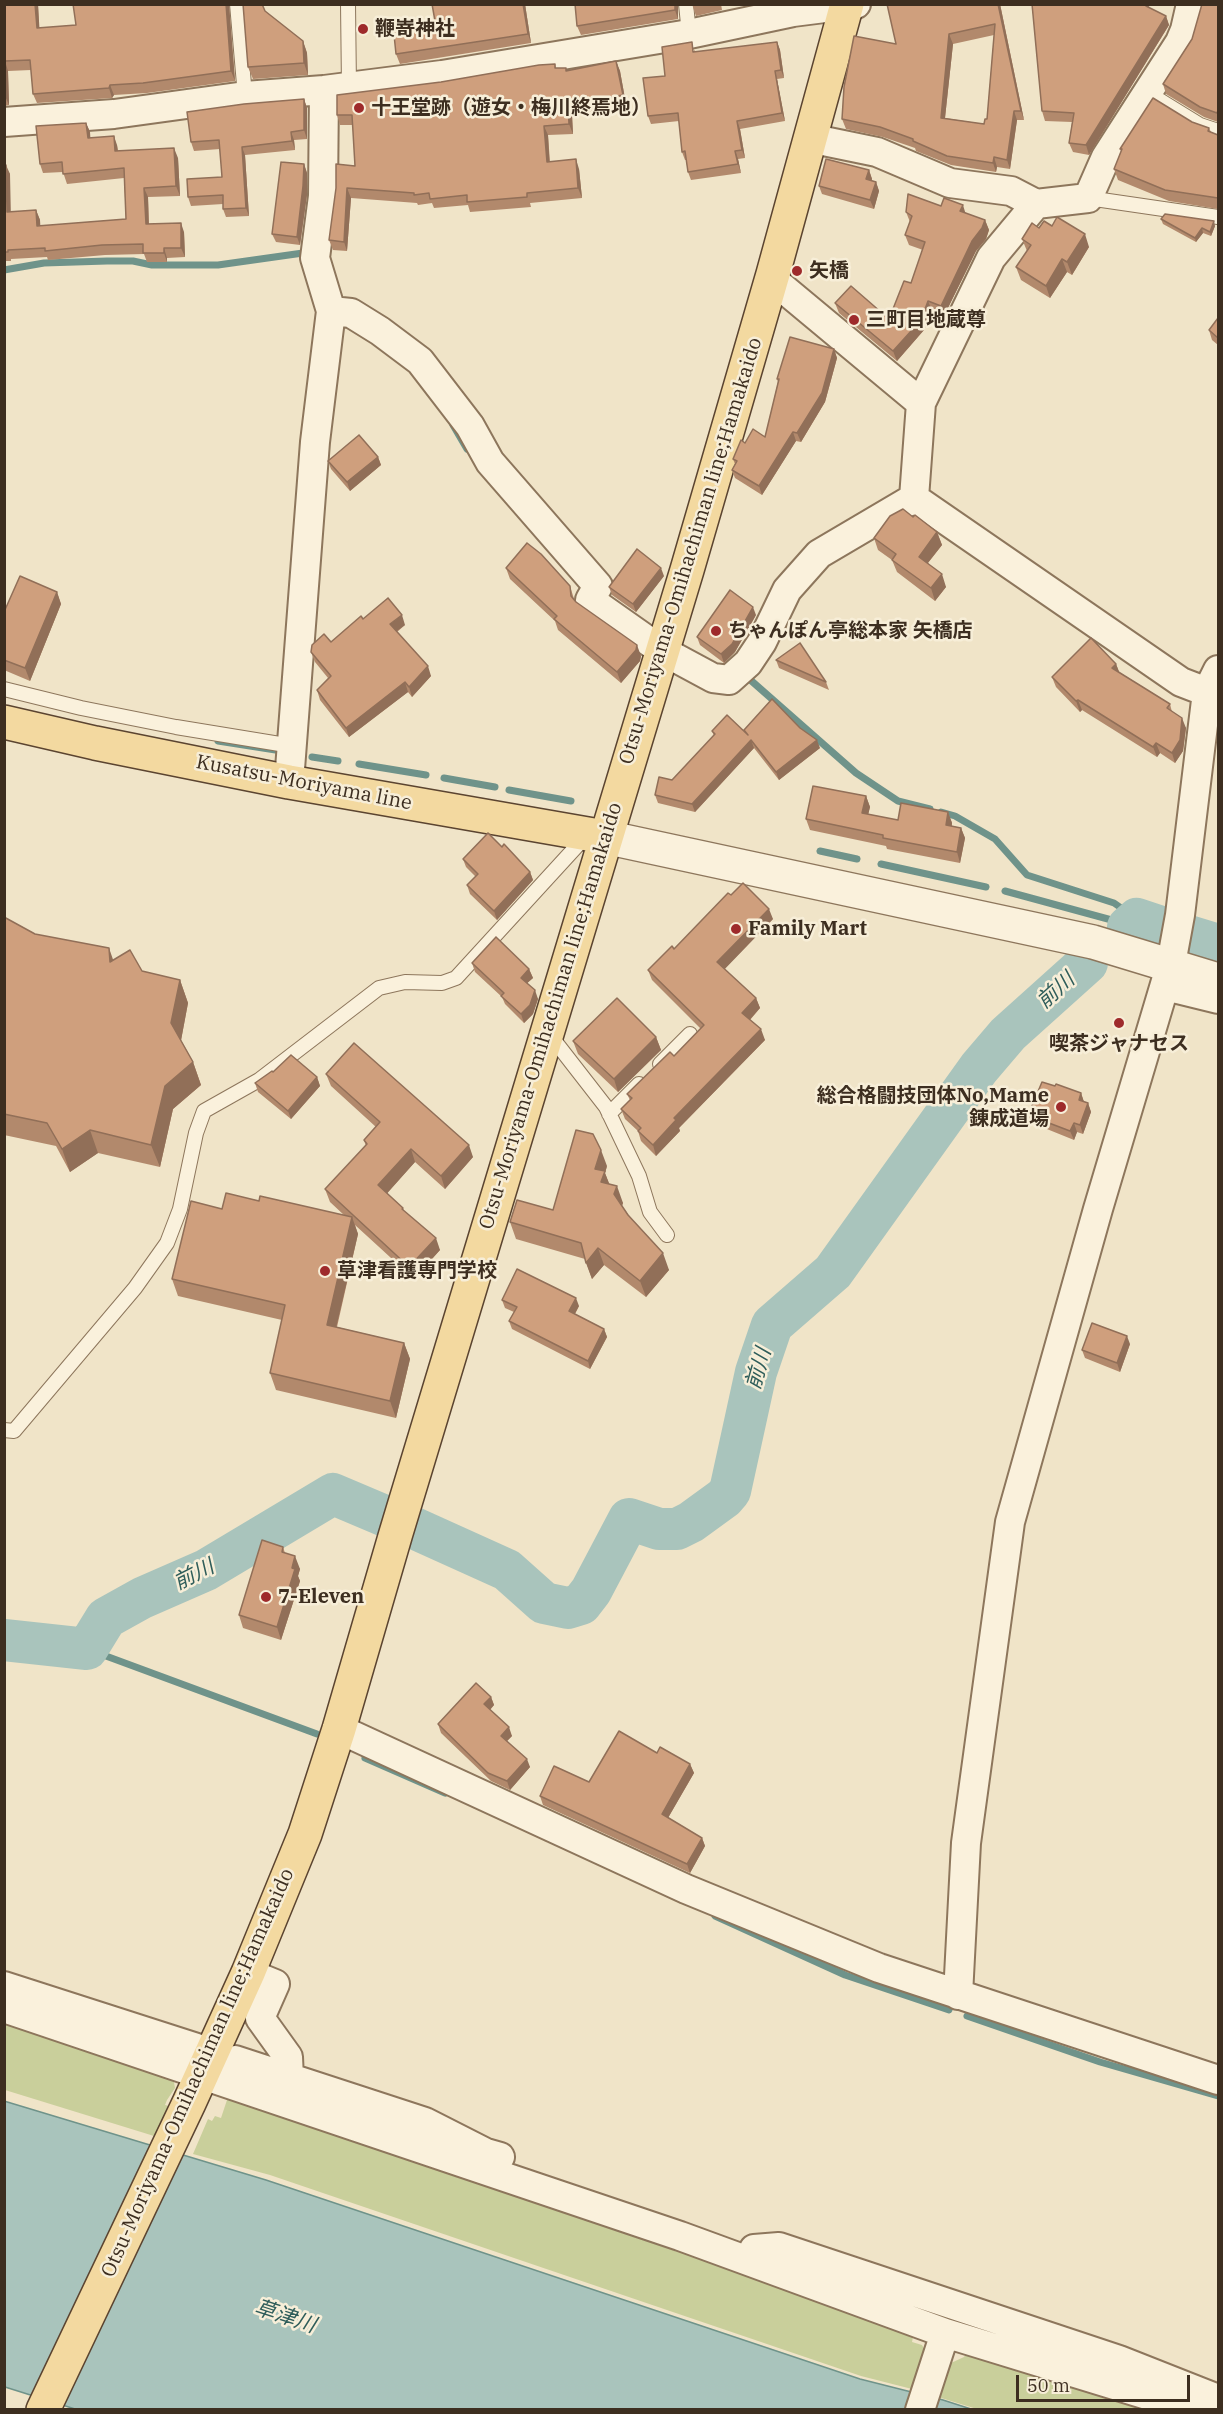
<!DOCTYPE html>
<html>
<head>
<meta charset="utf-8">
<style>
  body { margin:0 }
  #map { position:relative; width:1223px; height:2414px; overflow:hidden; background:#f0e4c8; font-family:"IBM Plex Serif",serif }
  canvas { display:block }
  .frame { position:absolute; inset:0; border:6px solid #3d2e20; pointer-events:none }
  .scale { position:absolute; left:1016px; top:2375px; width:174px; height:27px; box-sizing:border-box; border:3px solid #3d2e20; border-top:0; padding-left:8px; font-size:18px; line-height:21px; white-space:nowrap; color:#3d2e20; -webkit-text-stroke:4px #f7eed8; paint-order:stroke }
</style>
</head>
<body>
<div id="map">
<canvas width="1223" height="2414"></canvas>
<div class="frame"></div>
<div class="scale">50 m</div>
</div>
<script>
const ctx = document.querySelector('canvas').getContext('2d');
ctx.lineJoin = 'round';
function fillPath(path, color) {
  ctx.fillStyle = color;
  ctx.fill(path, 'evenodd');
}
function shape(rows) {
  const path = new Path2D();
  for (const r of rows) {
    path.moveTo(r[0], r[1]);
    for (let i = 2; i < r.length; i += 2) path.lineTo(r[i], r[i + 1]);
  }
  return path;
}
function stroke(path, color, width, dash) {
  ctx.strokeStyle = color;
  ctx.lineWidth = width;
  ctx.lineCap = dash ? 'butt' : 'round';
  ctx.setLineDash(dash || []);
  ctx.stroke(path);
}
function label(font, color, halo, rows, align = 'center') {
  ctx.font = font + ' "IBM Plex Serif","Noto Sans JP",serif';
  ctx.lineWidth = 5;
  ctx.setLineDash([]);
  ctx.textBaseline = 'middle';
  ctx.strokeStyle = halo;
  ctx.fillStyle = color;
  for (const [text, x, y, turn = 0] of rows) {
    ctx.save();
    ctx.translate(x, y);
    ctx.rotate((+turn || 0) * Math.PI / 180);
    ctx.textAlign = isNaN(turn) ? turn : align;
    if (halo) ctx.strokeText(text, 0, 0);
    ctx.fillText(text, 0, 0);
    ctx.restore();
  }
}
fillPath(shape([
  [4,2020,173,2077,175,2088,167,2100,165,2105,169,2106,154,2136,5,2090],
  [229,2094,914,2332,912,2342,922,2345,927,2354,916,2390,861,2376,270,2175,193,2154,208,2119,212,2121,215,2116,221,2118],
  [969,2350,1162,2409,977,2409,938,2397,951,2363,964,2357]
]), '#c9cf9b');
const water = shape([
  [4,2101,266,2180,860,2379,943,2400,971,2409,75,2409,5,2387,4,2101]
]);
fillPath(water, '#a9c4bc');
stroke(water, '#6f938a', 1.5);
stroke(shape([
  [4,270,44,263,107,261,133,261,152,265,218,265,303,253],
  [453,425,467,449],
  [747,677,856,773,898,801,930,809],
  [218,741,282,751],
  [312,757,338,761],
  [359,764,426,775],
  [444,778,495,787],
  [509,790,571,801],
  [941,812,955,816,995,839,1027,875,1114,903,1137,919],
  [820,851,857,859],
  [881,864,986,887],
  [1005,891,1130,925],
  [87,1649,317,1734],
  [365,1758,445,1793],
  [715,1916,845,1975,949,2010],
  [967,2016,1100,2062,1218,2096]
]), '#6f938a', 7);
stroke(shape([
  [1128,927,1137,919,1164,928],
  [1189,936,1218,945],
  [414,1528,507,1570,544,1603,568,1608,581,1604,591,1591,629,1519,659,1529,677,1529,691,1522,724,1498,730,1491,756,1372,772,1325,833,1272,979,1068,1008,1034,1087,963],
  [4,1640,87,1649,106,1618,142,1598,206,1570,333,1494,385,1516]
]), '#a9c4bc', 42);
const service = shape([
  [237,4,245,96],
  [348,4,349,87],
  [686,4,689,34],
  [1148,93,1200,125,1218,131],
  [1088,198,1218,217],
  [4,689,81,708,176,727,292,746],
  [550,1035,606,1107,639,1176,650,1212,667,1235],
  [660,1064,690,1034],
  [609,1114,639,1084],
  [4,1430,14,1431,135,1288,167,1243,180,1209,196,1133,204,1111,259,1080,379,988,405,982,442,983,456,978,586,836]
]);
const minor = shape([
  [1191,4,1185,30,1180,42,1106,157,1088,198,1036,204,991,258,921,403,914,498,1181,682,1207,692],
  [4,122,114,114,245,96,324,90,442,75,689,34,793,12,856,4],
  [809,138,877,152,950,183,1011,191,1036,204],
  [772,279,921,403],
  [331,311,351,313,380,331,420,361,470,426,490,462,598,586,590,600,661,650,713,678,729,680,748,663,762,642,787,590,819,554,914,498],
  [289,782,315,442,331,311,315,258,323,196,324,90],
  [1165,986,1218,999],
  [339,1729,686,1889,879,1968,1218,2080],
  [248,1973,275,1984,260,2018,288,2057,289,2078],
  [4,1986,197,2048],
  [958,1995,966,1843,1010,1522,1098,1209,1171,964,1180,915,1207,692,1218,670],
  [4,2008,680,2236,945,2333,1196,2410],
  [235,2060,425,2122,486,2153,500,2157],
  [754,2249,779,2247,1119,2360,1218,2399],
  [920,2410,945,2333]
]);
const tertiary = shape([
  [605,837,1093,942,1218,980]
]);
const primary = shape([
  [4,722,95,743,289,782,605,837],
  [43,2410,189,2103,248,1973,305,1834,339,1729,396,1533,687,570,773,274,847,4]
]);
stroke(service, '#8d765c', 16);
stroke(minor, '#8d765c', 32);
stroke(tertiary, '#8d765c', 36);
stroke(primary, '#5b4430', 36);
stroke(service, '#faf1dc', 14);
stroke(minor, '#faf1dc', 28);
stroke(tertiary, '#faf1dc', 33);
stroke(primary, '#f3d9a0', 33);
fillPath(shape([
  [4,4,38,4,39,28,76,25,229,4,235,81,147,93,114,95,112,98,37,103,33,94,31,70,8,71,9,105,4,106],
  [432,4,525,4,531,43,400,64,396,54,435,21],
  [678,4,678,19,581,35,577,26],
  [692,4,721,4,722,10,696,16],
  [887,4,1000,4,1024,120,1017,120,1010,169,997,167,996,172,951,165,916,151,915,148,883,137,846,129,842,119,896,44],
  [994,35,987,119,984,124,945,118,953,44],
  [1032,4,1149,4,1149,8,1166,16,1169,25,1089,155,1073,152,1069,143,1072,122,1045,121,1042,111],
  [1218,4,1218,122,1204,117,1166,94,1163,84,1192,39],
  [265,11,303,41,307,53,308,75,253,79,248,67],
  [777,42,780,50,784,78,777,79,785,121,740,129,745,158,738,159,741,173,691,180,688,172,686,160,685,160,682,152,679,121,651,124,648,116,665,76,695,50,695,52],
  [616,61,620,71,626,104,572,115,573,134,548,135,550,162,579,169,582,198,530,203,531,207,470,212,468,205,434,208,432,203,418,205,417,203,351,198,347,251,333,250,329,240,355,166,353,125,340,125,337,115,441,82,555,64,556,68,567,71],
  [304,99,307,108,307,139,294,140,295,150,245,155,249,216,226,217,223,209,223,204,191,206,188,197,222,177,220,149,194,151,191,142],
  [1192,122,1209,128,1211,132,1218,135,1218,209,1169,201,1118,180,1114,169,1121,151,1120,149],
  [86,123,90,132,90,138,117,145,118,151,178,158,180,196,148,197,149,224,184,232,185,257,167,258,167,262,147,262,144,254,105,255,48,260,47,257,11,259,11,261,4,261,4,165,10,174,10,212,36,210,40,220,40,226,126,219,124,178,67,184,63,172,43,173,40,164],
  [304,164,307,173,307,195,300,245,276,242,272,234],
  [869,170,872,179,871,181,876,182,879,191,874,209,822,194,819,186],
  [941,206,985,220,989,230,986,239,976,251,944,316,932,311,924,330,897,361,839,313,835,303,889,319,911,283,923,250,909,245,905,235,910,222,906,212],
  [1161,219,1215,226,1211,236,1203,233,1196,242,1163,224],
  [1052,226,1089,247,1072,275,1067,272,1050,298,1021,280,1016,267,1027,251,1022,239,1039,228],
  [1218,318,1218,345,1212,340,1209,330],
  [834,349,837,358,825,402,801,442,796,441,762,495,735,478,732,470,735,464,733,459,745,443,765,437,778,382,777,379],
  [378,457,381,465,350,491,331,469,328,461],
  [913,517,937,532,942,545,928,563,946,587,935,601,897,572,892,560,878,550,874,538],
  [506,568,570,586,574,599,576,602,641,656,640,661,621,683,558,630,555,621,510,579],
  [664,576,636,612,612,595,609,587],
  [57,592,61,604,30,681,4,670,4,612],
  [756,615,735,652,724,663,700,645,697,637],
  [363,619,405,625,397,632,431,676,412,697,408,692,349,737,320,700,317,690,328,678,315,662,311,652,331,642],
  [776,660,826,682,829,690,779,668],
  [1116,664,1119,672,1170,704,1172,712,1186,728,1183,751,1175,763,1160,753,1157,757,1082,710,1080,712,1056,687,1052,677],
  [712,731,745,732,820,748,779,780,754,748,695,812,658,803,655,795,672,780,714,736],
  [866,796,870,807,868,814,898,820,948,812,952,823,952,826,961,828,965,838,960,863,887,849,886,846,810,830,806,819],
  [502,847,530,872,533,880,497,920,470,894,467,885,476,877,466,867,463,859],
  [731,895,773,919,724,969,756,998,760,1008,750,1020,765,1040,679,1128,680,1131,656,1156,641,1141,638,1131,625,1119,621,1109,630,1100,627,1094,674,1056,701,1029,652,980,648,970,674,949],
  [4,917,35,934,142,971,180,980,188,1003,181,1040,193,1062,201,1085,173,1109,160,1167,98,1153,70,1172,56,1146,4,1135],
  [472,963,529,969,533,978,527,983,538,999,533,1014,524,1023,505,1004,502,997,475,972],
  [656,1037,661,1050,618,1092,578,1054,573,1041],
  [273,1072,317,1077,320,1086,291,1119,258,1092,255,1083],
  [326,1074,473,1157,445,1189,415,1162,387,1193,403,1208,404,1211,440,1250,414,1279,355,1225,358,1234,337,1327,404,1343,410,1359,396,1418,276,1390,270,1373,282,1320,178,1296,172,1279,222,1209,259,1201,345,1216,330,1202,325,1189,366,1146,364,1140,376,1127,331,1086],
  [1055,1086,1081,1093,1084,1102,1088,1103,1091,1112,1083,1134,1077,1132,1074,1140,1032,1123,1028,1115],
  [607,1166,605,1173,609,1184,623,1203,622,1206,669,1270,646,1297,604,1265,592,1279,585,1259,516,1239,510,1222,553,1210],
  [502,1300,579,1306,575,1314,604,1329,607,1337,590,1369,512,1329,509,1321,514,1312,505,1308],
  [1130,1344,1120,1372,1085,1358,1082,1350],
  [283,1547,285,1553,300,1569,298,1576,300,1581,281,1640,243,1628,239,1615],
  [491,1697,494,1705,490,1710,512,1736,507,1741,530,1767,510,1790,491,1781,441,1733,438,1724],
  [657,1753,690,1764,694,1773,668,1818,702,1838,705,1846,690,1873,543,1805,540,1796,589,1782]
]), '#b2896c');
fillPath(shape([
  [35,4,38,4,40,38,37,28],
  [226,4,229,4,235,81,231,71],
  [523,4,525,4,531,43,528,34],
  [675,4,678,4,678,19,675,10],
  [998,4,1000,4,1024,120,1021,111],
  [1166,16,1169,25,1089,155,1086,145],
  [949,34,953,44,944,127,941,118],
  [303,41,307,53,308,75,304,63],
  [777,42,780,50,784,78,781,70],
  [5,61,8,71,9,105,5,96],
  [616,61,620,71,626,104,623,95],
  [775,71,777,79,785,121,782,113],
  [110,85,114,95,112,98,109,88],
  [304,99,307,108,307,139,304,130],
  [568,105,572,115,573,134,569,124],
  [1014,111,1017,120,1010,169,1007,160],
  [737,121,740,129,745,158,742,150],
  [86,123,90,132,91,148,88,138],
  [544,126,548,135,550,172,547,162],
  [291,132,294,140,295,150,292,141],
  [114,136,117,145,119,160,115,151],
  [242,147,245,155,249,216,246,208],
  [174,148,178,158,180,196,176,186],
  [735,151,738,159,741,173,738,164],
  [994,157,997,167,996,172,993,163],
  [576,159,579,169,582,198,578,188],
  [304,164,307,173,307,195,300,245,297,237],
  [6,165,10,174,11,221,7,212],
  [869,170,872,179,869,188,866,179],
  [876,182,879,191,874,209,870,200],
  [144,188,148,197,149,233,146,224],
  [347,188,351,198,347,251,344,242],
  [963,205,966,215,960,211],
  [36,210,40,220,41,236,37,226],
  [985,220,989,230,986,239,976,251,944,316,941,306,972,241],
  [1214,221,1215,226,1211,236,1210,232],
  [181,223,184,232,185,257,181,248],
  [1202,228,1203,233,1196,242,1195,238],
  [1085,234,1089,247,1072,275,1067,262],
  [164,248,167,258,167,262,164,253],
  [1062,259,1067,272,1050,298,1046,286],
  [928,301,932,311,924,330,897,361,893,351],
  [834,349,837,358,825,402,801,442,797,433],
  [793,432,796,441,762,495,759,486],
  [378,457,381,465,350,491,347,482],
  [937,532,942,545,923,569,919,557],
  [661,568,664,576,636,612,633,604],
  [942,574,946,587,935,601,931,588],
  [57,592,61,604,30,681,25,668],
  [753,607,756,615,735,652,724,663,721,654],
  [402,615,405,625,393,634,390,624],
  [637,645,641,656,640,661,621,683,617,672],
  [1116,664,1120,674,1112,668],
  [428,666,431,676,412,697,409,687],
  [405,682,408,692,349,737,346,728],
  [1078,700,1082,710,1080,712,1076,701],
  [1182,718,1186,728,1183,751,1175,763,1172,753],
  [751,740,754,748,695,812,692,804],
  [817,740,820,748,779,780,776,772],
  [1156,743,1160,753,1157,757,1153,747],
  [866,796,870,807,866,824,862,813],
  [948,812,952,823,950,836,946,825],
  [961,828,965,838,960,863,957,852],
  [530,872,533,880,497,920,494,911],
  [769,909,773,919,721,973,717,962],
  [109,948,117,971,110,962],
  [529,969,533,978,524,986,521,978],
  [180,980,188,1003,180,1046,171,1023],
  [535,990,538,999,533,1014,524,1023,521,1014],
  [756,998,760,1008,746,1024,742,1013],
  [761,1029,765,1040,679,1128,680,1131,656,1156,653,1145,674,1118],
  [656,1037,661,1050,618,1092,614,1079],
  [193,1062,201,1085,173,1109,160,1167,151,1145,165,1086],
  [317,1077,320,1086,291,1119,288,1111],
  [1081,1093,1084,1102,1079,1100],
  [1088,1103,1091,1112,1083,1134,1080,1125],
  [1074,1123,1077,1132,1074,1140,1070,1131],
  [90,1130,98,1153,70,1172,62,1149],
  [469,1145,473,1157,445,1189,441,1176],
  [411,1149,415,1162,383,1198,378,1185],
  [601,1150,607,1166,605,1173,611,1188,607,1198,595,1169],
  [617,1186,623,1203,620,1210,614,1194],
  [352,1217,358,1234,333,1341,327,1325],
  [436,1238,440,1250,414,1279,409,1267],
  [598,1248,604,1265,592,1279,586,1263],
  [663,1253,669,1270,646,1297,640,1281],
  [576,1298,579,1306,572,1319,569,1311],
  [604,1329,607,1337,590,1369,588,1361],
  [1127,1336,1130,1344,1120,1372,1117,1363],
  [404,1343,410,1359,396,1418,390,1401],
  [295,1556,300,1569,298,1576,300,1581,281,1640,277,1627],
  [491,1697,494,1705,487,1713,484,1704],
  [509,1727,512,1736,504,1744,501,1736],
  [527,1759,530,1767,510,1790,507,1781],
  [690,1764,694,1773,665,1823,662,1814],
  [702,1838,705,1846,690,1873,687,1864]
]), '#916f58');
const building = shape([
  [4,4,35,4,37,28,76,25,73,4,226,4,231,71,143,83,110,85,109,88,33,94,30,60,5,61,4,96,4,4],
  [243,4,262,4,265,11,303,41,304,63,248,67,243,4],
  [432,4,523,4,528,34,396,54,393,25,435,21,432,4],
  [575,4,675,4,675,10,577,26,575,4],
  [887,4,998,4,1021,111,1014,111,1007,160,994,157,993,163,947,156,913,141,913,139,880,127,842,119,844,87,854,36,896,44,887,4],
  [995,24,987,119,985,119,984,124,941,118,949,34,995,24],
  [1032,4,1146,4,1146,6,1166,16,1086,145,1069,143,1074,113,1042,111,1032,4],
  [1202,4,1218,4,1218,110,1217,113,1200,107,1163,84,1192,39,1202,4],
  [692,42,693,52,777,42,781,70,775,71,782,113,737,121,742,150,735,151,738,164,688,172,685,151,682,152,678,113,648,116,643,78,665,76,662,47,692,42],
  [616,61,623,95,568,105,569,124,544,126,547,162,576,159,578,188,527,193,527,197,467,202,467,195,430,199,429,193,414,195,414,193,347,188,344,242,329,240,336,188,336,164,355,166,352,115,337,115,337,95,441,82,539,65,555,64,555,68,566,68,566,71,616,61],
  [1153,98,1192,122,1209,128,1208,131,1218,135,1218,198,1165,190,1114,169,1122,149,1120,149,1153,98],
  [304,99,304,130,291,132,292,141,242,147,246,208,223,209,223,195,188,197,187,179,222,177,219,140,191,142,187,112,244,104,304,99],
  [86,123,88,138,114,136,115,151,174,148,176,186,144,188,146,224,181,223,181,248,164,248,164,253,143,253,143,244,102,245,45,251,45,248,8,250,8,252,4,252,4,165,6,165,7,212,36,210,37,226,126,219,124,168,63,174,62,162,40,164,36,126,86,123],
  [826,159,869,170,866,179,876,182,870,200,819,186,826,159],
  [281,162,304,164,303,186,297,237,272,234,281,162],
  [908,194,941,206,944,198,963,205,960,211,985,220,982,228,972,241,941,306,928,301,921,320,893,351,835,303,851,286,889,319,904,281,911,283,925,242,905,235,912,216,906,212,908,194],
  [1165,214,1214,221,1210,232,1202,228,1195,238,1161,219,1165,214],
  [1057,217,1085,234,1067,262,1062,259,1046,286,1016,267,1031,245,1022,239,1032,223,1039,228,1044,221,1052,226,1057,217],
  [1218,318,1218,338,1209,330,1218,318],
  [790,337,834,349,822,393,797,433,793,432,759,486,732,470,737,461,733,459,741,440,745,443,753,429,765,437,779,379,777,379,790,337],
  [359,435,378,457,347,482,328,461,359,435],
  [903,509,913,517,915,515,937,532,919,557,942,574,931,588,892,560,896,554,874,538,890,516,903,509],
  [527,543,541,554,570,586,571,596,576,602,637,645,636,650,617,672,554,619,557,616,506,568,527,543],
  [637,549,661,568,633,604,609,587,637,549],
  [20,576,57,592,25,668,4,660,4,612,20,576],
  [730,590,753,607,732,644,721,654,697,637,730,590],
  [388,598,402,615,390,624,428,666,409,687,405,682,346,728,317,690,331,676,311,652,312,645,324,634,331,642,361,616,363,619,388,598],
  [1091,638,1116,664,1112,668,1170,704,1167,708,1182,718,1180,740,1172,753,1156,743,1153,747,1078,700,1076,701,1052,677,1091,638],
  [800,643,826,682,776,660,800,643],
  [772,699,800,728,817,740,776,772,751,740,692,804,655,795,659,777,672,780,715,734,712,731,727,715,748,735,744,730,772,699],
  [813,786,866,796,862,813,898,820,901,803,948,812,946,825,961,828,957,852,883,838,883,835,806,819,813,786],
  [488,833,502,847,504,844,530,872,494,911,467,885,478,874,463,859,488,833],
  [743,883,769,909,717,962,756,998,742,1013,761,1029,674,1118,676,1120,653,1145,638,1131,641,1128,621,1109,632,1098,627,1094,670,1052,674,1056,704,1025,648,970,672,946,674,949,728,893,731,895,743,883],
  [4,917,35,934,109,948,110,962,130,950,142,971,180,980,171,1023,193,1062,165,1086,151,1145,90,1130,62,1149,47,1123,4,1114,4,917],
  [496,937,529,969,521,978,535,990,530,1005,521,1014,501,996,504,993,472,963,496,937],
  [617,998,656,1037,614,1079,573,1041,617,998],
  [354,1043,469,1145,441,1176,411,1149,378,1185,403,1208,402,1209,436,1238,409,1267,325,1189,367,1144,364,1140,380,1122,326,1074,354,1043],
  [291,1055,317,1077,288,1111,255,1083,272,1071,273,1072,291,1055],
  [1042,1082,1055,1086,1056,1084,1081,1093,1079,1100,1088,1103,1080,1125,1074,1123,1070,1131,1028,1115,1042,1082],
  [576,1130,593,1134,601,1150,595,1169,605,1171,601,1182,617,1186,614,1194,628,1215,663,1253,640,1281,598,1248,586,1263,581,1243,510,1222,517,1200,553,1210,576,1130],
  [226,1193,259,1201,260,1196,352,1217,327,1325,404,1343,390,1401,270,1373,285,1305,172,1279,191,1201,222,1209,226,1193],
  [517,1269,576,1298,569,1311,604,1329,588,1361,509,1321,517,1307,502,1300,517,1269],
  [1092,1323,1127,1336,1117,1363,1082,1350,1092,1323],
  [262,1540,283,1547,282,1552,295,1556,292,1568,295,1569,277,1627,239,1615,262,1540],
  [476,1683,491,1697,484,1704,509,1727,501,1736,527,1759,507,1781,488,1773,438,1724,476,1683],
  [619,1731,657,1753,660,1747,690,1764,662,1814,702,1838,687,1864,540,1796,554,1766,589,1782,619,1731]
]);
fillPath(building, '#cf9f7d');
stroke(building, '#916f58', 1.5);
for (const [x, y, r, color] of [
  [363,29,6,"#9e2a2b"],
  [359,108,6,"#9e2a2b"],
  [797,271,6,"#9e2a2b"],
  [854,320,6,"#9e2a2b"],
  [716,631,6,"#9e2a2b"],
  [736,929,6,"#9e2a2b"],
  [1119,1023,6,"#9e2a2b"],
  [1061,1107,6,"#9e2a2b"],
  [325,1271,6,"#9e2a2b"],
  [266,1597,6,"#9e2a2b"]
]) {
  const dot = new Path2D();
  dot.arc(x, y, r, 0, 2 * Math.PI);
  ctx.fillStyle = color;
  ctx.fill(dot);
  stroke(dot, '#f7eed8', 2);
}
label('bold 20px', '#3d2e20', '#f7eed8', [
  ["鞭嵜神社",375,29],
  ["十王堂跡（遊女・梅川終焉地）",371,108],
  ["矢橋",809,271],
  ["三町目地蔵尊",866,320],
  ["ちゃんぽん亭総本家 矢橋店",728,631],
  ["Family Mart",748,929],
  ["喫茶ジャナセス",1119,1044,"center"],
  ["総合格闘技団体No,Mame",1049,1096,"right"],
  ["錬成道場",1049,1119,"right"],
  ["草津看護専門学校",337,1271],
  ["7-Eleven",278,1597]
], 'left');
label('20px', '#3d2e20', '#f7eed8', [
  ["Otsu-Moriyama-Omihachiman line;Hamakaido",691,551,-73],
  ["Kusatsu-Moriyama line",304,783,11],
  ["Otsu-Moriyama-Omihachiman line;Hamakaido",551,1016,-73],
  ["Otsu-Moriyama-Omihachiman line;Hamakaido",198,2073,-66]
]);
label('italic 21px', '#2f5d5a', '#f7eed8', [
  ["前川",1056,991,-42],
  ["前川",759,1369,-74],
  ["前川",194,1575,-27],
  ["草津川",285,2317,18]
]);
</script>
</body>
</html>
